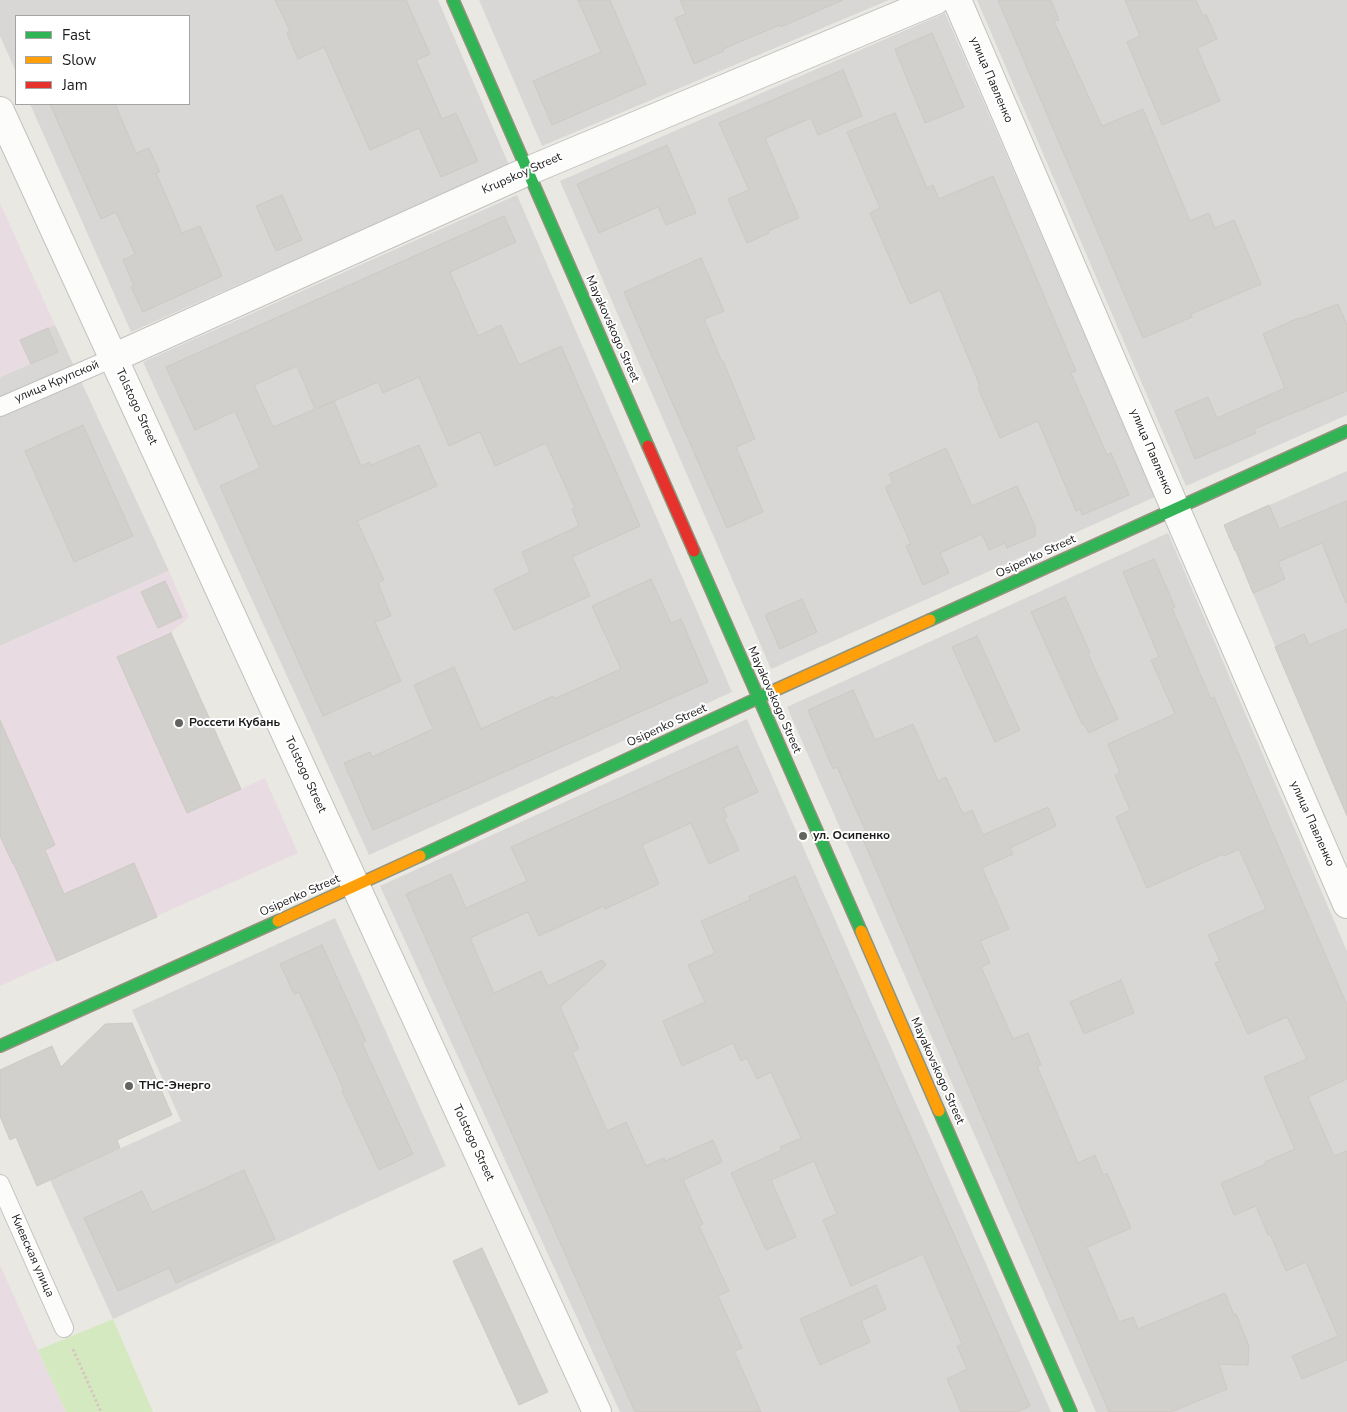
<!DOCTYPE html>
<html>
<head>
<meta charset="utf-8">
<style>
  body { margin:0 }
  #map { position:relative; width:1347px; height:1412px; overflow:hidden; background:#eae8e3; font-family:"Nunito Sans",sans-serif }
  canvas { display:block }
  .legend { position:absolute; left:15px; top:15px; width:175px; height:90px; box-sizing:border-box; background:#fff; border:1px solid #a4a4a4; margin:0; padding:6px 9px; list-style:none; font-size:15px; color:#1b1b1b }
  .legend li { display:flex; align-items:center; gap:10px; height:25px }
  .legend b { width:25px; border:1px solid #a4a4a4 }
</style>
</head>
<body>
<div id="map">
<canvas width="1347" height="1412"></canvas>
<ul class="legend">
<li><b style="height:6px;background:#30b455"></b>Fast</li>
<li><b style="height:6px;background:#ff9f0a"></b>Slow</li>
<li><b style="height:6px;background:#e5322d"></b>Jam</li>
</ul>
</div>
<script>
const ctx = document.querySelector('canvas').getContext('2d');
ctx.lineJoin = 'round';
function fillPath(path, color) {
  ctx.fillStyle = color;
  ctx.fill(path, 'evenodd');
}
function shape(rows) {
  const path = new Path2D();
  for (const r of rows) {
    path.moveTo(r[0], r[1]);
    for (let i = 2; i < r.length; i += 2) path.lineTo(r[i], r[i + 1]);
  }
  return path;
}
function stroke(path, color, width, dash) {
  ctx.strokeStyle = color;
  ctx.lineWidth = width;
  ctx.lineCap = dash ? 'butt' : 'round';
  ctx.setLineDash(dash || []);
  ctx.stroke(path);
}
function label(font, color, halo, rows, align = 'center') {
  ctx.font = font + ' "Nunito Sans",sans-serif';
  ctx.lineWidth = 4;
  ctx.setLineDash([]);
  ctx.textBaseline = 'middle';
  ctx.strokeStyle = halo;
  ctx.fillStyle = color;
  for (const [text, x, y, turn = 0] of rows) {
    ctx.save();
    ctx.translate(x, y);
    ctx.rotate((+turn || 0) * Math.PI / 180);
    ctx.textAlign = isNaN(turn) ? turn : align;
    if (halo) ctx.strokeText(text, 0, 0);
    ctx.fillText(text, 0, 0);
    ctx.restore();
  }
}
fillPath(shape([
  [0,0,438,0,509,165,131,332,30,104,189,104,189,16,16,16,16,72,0,36],
  [479,0,889,0,542,146],
  [977,0,1347,0,1347,415,1186,486],
  [945,13,1155,497,771,669,560,181],
  [517,195,732,692,369,855,143,362],
  [55,325,169,571,0,646,0,377,58,352,48,328],
  [1347,471,1347,816,1224,525],
  [1168,533,1347,951,1347,1412,1096,1412,787,707],
  [747,719,1051,1412,620,1412,380,886],
  [335,918,446,1166,113,1319,50,1180,181,1121,132,1010]
]), '#d9d7d5');
fillPath(shape([
  [0,203,55,325,48,328,58,352,0,377],
  [169,571,189,617,171,633,241,789,265,778,298,853,0,986,0,646],
  [0,1265,38,1350,66,1412,0,1412]
]), '#e8dce2');
fillPath(shape([
  [113,1319,153,1412,66,1412,38,1350]
]), '#d5e9c0');
const building = shape([
  [275,0,406,0,430,54,416,60,442,119,456,113,478,161,441,177,419,128,370,150,324,47,298,59,287,33,290,31,275,0],
  [578,0,610,0,646,84,552,125,533,81,601,52,578,0],
  [680,0,843,0,781,27,780,25,723,49,724,51,694,64,675,18,686,14,680,0],
  [998,0,1051,0,1059,20,1054,21,1102,126,1143,109,1190,221,1209,213,1215,228,1234,220,1261,284,1191,314,1192,317,1143,338,998,0],
  [1125,0,1196,0,1203,16,1206,14,1217,39,1197,48,1220,101,1162,125,1127,42,1140,36,1125,0],
  [932,33,964,107,925,123,895,49,932,33],
  [843,70,862,116,818,135,811,118,765,138,799,218,768,231,769,233,747,243,728,199,749,190,719,123,843,70],
  [50,104,115,104,136,153,149,148,160,172,156,173,182,233,200,226,222,276,143,312,131,287,134,286,123,260,135,254,116,212,101,219,50,104],
  [895,113,927,188,933,185,939,199,993,176,1076,371,1071,373,1107,455,1111,453,1129,495,1082,515,1080,509,1076,511,1038,421,1000,438,978,388,980,386,940,290,910,304,870,213,880,208,847,132,895,113],
  [667,145,696,213,666,225,658,207,599,233,577,184,667,145],
  [282,195,302,240,276,251,256,206,282,195],
  [504,216,516,242,450,272,478,336,501,325,519,365,561,346,640,526,572,557,590,596,514,630,494,589,530,572,522,552,579,526,572,509,575,508,546,443,495,466,480,432,449,446,419,377,383,393,378,382,318,408,334,401,361,466,370,462,371,465,419,445,437,486,357,521,384,580,378,583,391,616,375,622,401,681,323,716,220,486,260,468,235,411,195,430,166,367,504,216],
  [297,366,315,409,273,427,254,385,297,366],
  [701,258,724,311,704,319,722,362,723,361,755,439,736,447,763,512,727,528,624,292,701,258],
  [1338,304,1347,325,1347,391,1254,429,1256,433,1195,459,1175,411,1208,397,1217,418,1285,388,1263,334,1298,318,1299,319,1338,304],
  [48,328,58,352,31,364,20,340,48,328],
  [83,425,133,536,74,562,25,451,83,425],
  [946,448,972,506,1017,486,1035,526,1035,536,1007,548,1005,543,989,550,982,534,940,553,949,573,923,585,906,546,911,544,885,487,893,483,889,474,946,448],
  [1347,501,1347,603,1346,603,1322,543,1278,562,1285,579,1253,593,1236,550,1235,551,1224,525,1269,505,1279,529,1347,501],
  [1154,559,1175,607,1172,608,1211,699,1214,697,1347,1005,1347,1079,1308,1097,1334,1156,1347,1151,1347,1360,1302,1379,1292,1356,1338,1336,1306,1262,1286,1271,1270,1234,1268,1235,1256,1206,1234,1215,1221,1183,1266,1164,1265,1162,1295,1149,1264,1077,1307,1059,1287,1017,1248,1034,1215,963,1220,961,1208,935,1266,909,1239,849,1224,856,1223,854,1147,888,1116,817,1130,810,1115,775,1120,773,1108,744,1175,714,1151,660,1159,657,1123,572,1154,559],
  [651,579,671,623,681,619,708,682,373,830,344,763,370,752,372,757,433,729,414,685,454,667,481,729,553,696,554,699,621,669,592,606,651,579],
  [165,581,182,617,158,628,141,592,165,581],
  [1065,597,1090,653,1088,654,1118,719,1089,733,1084,724,1082,724,1031,612,1065,597],
  [802,599,817,632,780,649,765,615,802,599],
  [1347,629,1347,816,1275,647,1304,634,1309,645,1347,629],
  [171,633,241,789,187,813,117,657,171,633],
  [977,636,1020,730,995,742,952,647,977,636],
  [853,690,875,740,913,724,938,781,946,777,963,814,972,810,983,835,1048,807,1056,826,1010,848,1013,854,982,868,1009,929,980,941,990,963,981,967,1013,1039,1028,1033,1041,1065,1037,1066,1078,1163,1095,1155,1103,1175,1107,1173,1131,1228,1087,1247,1119,1322,1133,1317,1138,1329,1225,1293,1234,1315,1236,1314,1249,1346,1248,1365,1219,1364,1227,1389,1171,1412,1109,1412,862,837,867,834,837,767,833,769,808,710,853,690],
  [0,720,55,845,45,850,64,894,134,863,157,917,57,961,14,864,13,864,0,836,0,720],
  [737,746,758,792,723,808,727,817,724,818,739,850,709,864,691,823,642,845,659,884,605,909,604,906,539,936,528,912,470,938,494,993,541,971,548,986,602,960,606,965,560,1007,579,1049,572,1052,607,1131,626,1122,646,1166,664,1158,665,1161,713,1140,722,1162,683,1180,703,1224,699,1226,729,1291,718,1296,742,1348,734,1351,761,1412,635,1412,406,894,451,874,466,908,527,881,511,847,737,746],
  [795,876,1030,1406,1017,1412,961,1412,947,1379,967,1369,957,1346,962,1344,923,1254,851,1286,823,1220,837,1214,814,1161,771,1180,796,1237,766,1250,731,1173,782,1150,780,1147,801,1138,771,1072,757,1079,747,1058,741,1061,733,1043,682,1066,663,1021,705,1002,688,965,715,953,701,921,750,900,749,896,795,876],
  [322,945,366,1041,362,1043,413,1154,379,1170,342,1091,344,1090,299,992,294,994,280,964,322,945],
  [1121,980,1134,1013,1084,1034,1070,1002,1121,980],
  [132,1023,172,1115,117,1140,120,1148,37,1186,16,1137,10,1140,0,1116,0,1070,52,1046,61,1067,105,1024,132,1023],
  [244,1170,275,1239,176,1283,169,1268,118,1291,84,1218,142,1191,152,1212,244,1170],
  [482,1248,548,1392,519,1405,453,1261,482,1248],
  [876,1285,886,1309,861,1321,870,1342,820,1365,800,1319,876,1285]
]);
fillPath(building, '#d2d0cc');
stroke(building, '#cdc9c4', 1);
const lane = shape([
  [0,407,113,358],
  [0,1184,64,1328]
]);
const street = shape([
  [957,0,1166,487,1347,904],
  [0,111,597,1412],
  [113,358,528,171,936,0]
]);
const fast = shape([
  [453,0,648,446],
  [694,551,861,931],
  [930,620,1347,431],
  [420,856,773,691],
  [0,1046,278,921],
  [939,1111,1071,1412]
]);
const slow = shape([
  [773,691,930,620],
  [278,921,420,856],
  [861,931,939,1111]
]);
const jam = shape([
  [648,446,694,551]
]);
stroke(lane, '#c2c2bf', 20);
stroke(street, '#c2c2bf', 30);
stroke(fast, '#91937b', 14);
stroke(slow, '#91937b', 14);
stroke(jam, '#91937b', 14);
stroke(shape([
  [73,1349,101,1412]
]), '#d6c7c3', 3, [2.5, 2.5]);
stroke(lane, '#fcfcfb', 18);
stroke(street, '#fcfcfb', 28);
stroke(fast, '#30b455', 11);
stroke(slow, '#ff9f0a', 11);
stroke(jam, '#e5322d', 11);
for (const [x, y, r, color] of [
  [179,723,5,"#636361"],
  [803,836,5,"#636361"],
  [129,1086,5,"#636361"]
]) {
  const dot = new Path2D();
  dot.arc(x, y, r, 0, 2 * Math.PI);
  ctx.fillStyle = color;
  ctx.fill(dot);
  stroke(dot, '#fff', 2);
}
label('12px', '#1b1b1b', '#fff', [
  ["улица Павленко",991,80,67],
  ["Krupskoy Street",522,174,-24],
  ["Mayakovskogo Street",612,329,66],
  ["улица Крупской",57,382,-23],
  ["Tolstogo Street",136,407,65],
  ["улица Павленко",1151,452,67],
  ["Osipenko Street",1036,557,-25],
  ["Mayakovskogo Street",774,700,66],
  ["Osipenko Street",667,726,-25],
  ["Tolstogo Street",305,775,65],
  ["улица Павленко",1312,824,66],
  ["Osipenko Street",300,896,-24],
  ["Mayakovskogo Street",937,1071,66],
  ["Tolstogo Street",473,1143,65],
  ["Киевская улица",32,1256,66]
]);
label('bold 12px', '#1b1b1b', '#fff', [
  ["Россети Кубань",189,723],
  ["ул. Осипенко",813,836],
  ["ТНС-Энерго",139,1086]
], 'left');
</script>
</body>
</html>
